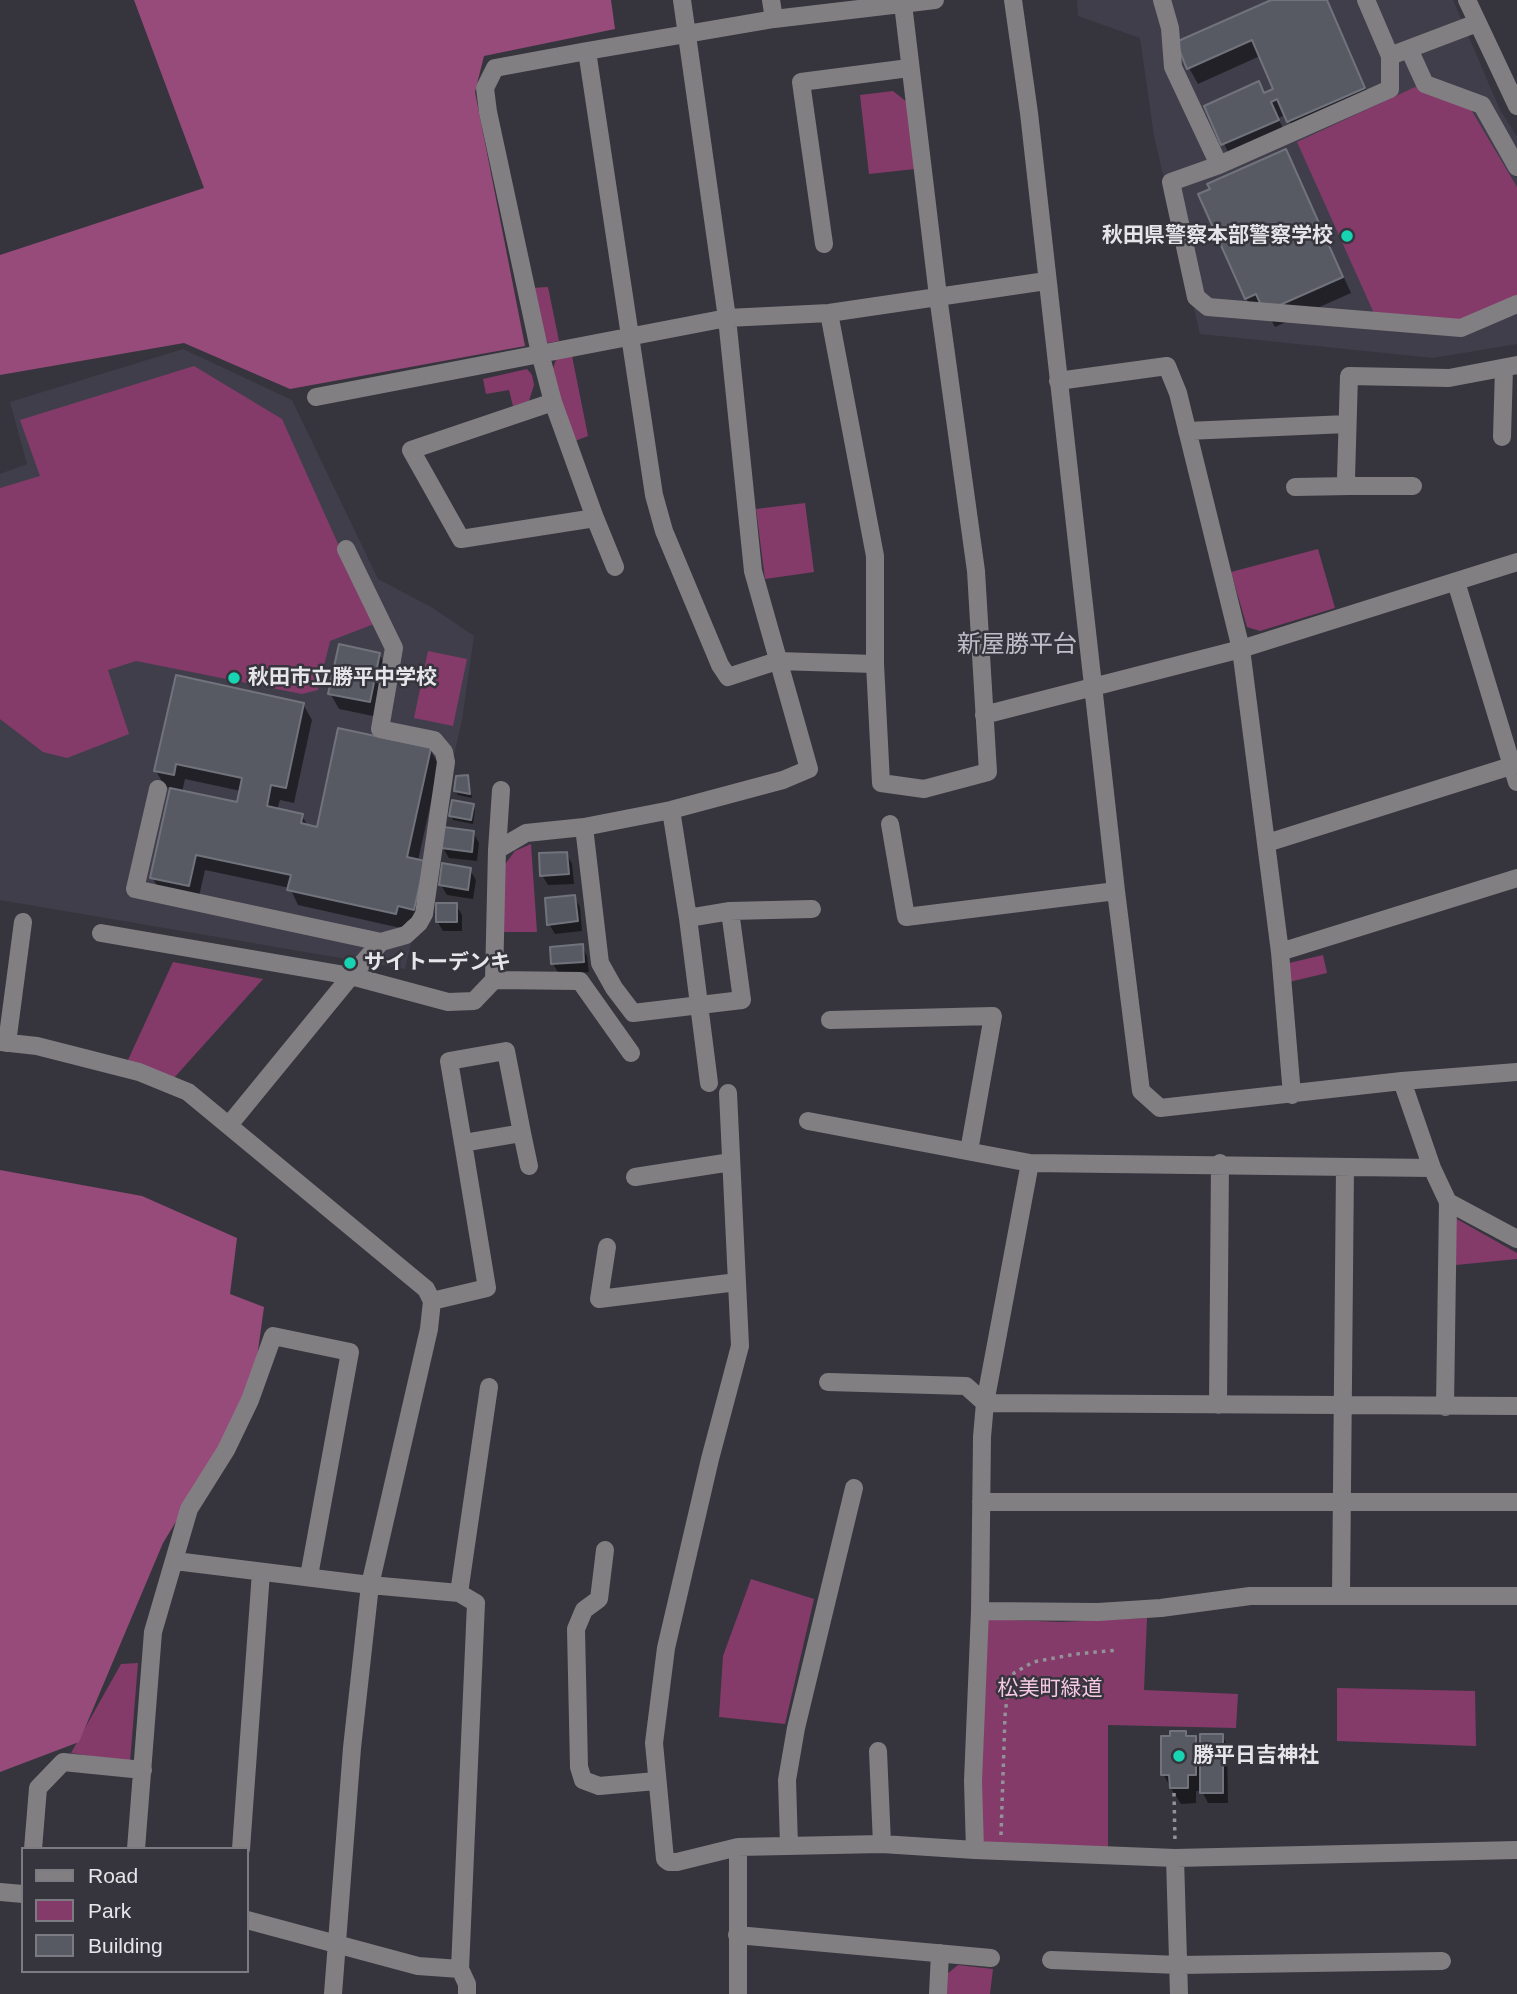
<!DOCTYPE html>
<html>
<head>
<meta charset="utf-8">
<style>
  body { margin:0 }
  #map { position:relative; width:1517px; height:1994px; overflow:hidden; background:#36353d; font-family:Helvetica,sans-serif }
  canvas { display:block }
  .legend { position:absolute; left:21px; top:1847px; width:228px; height:126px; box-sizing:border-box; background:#36353d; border:2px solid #7c7b82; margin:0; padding:9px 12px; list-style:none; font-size:21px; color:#e6e5ea }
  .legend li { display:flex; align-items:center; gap:14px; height:35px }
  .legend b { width:35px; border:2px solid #7c7b82 }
</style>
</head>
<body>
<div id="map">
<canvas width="1517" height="1994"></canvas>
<ul class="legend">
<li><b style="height:9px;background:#827f83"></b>Road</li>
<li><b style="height:19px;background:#843b6a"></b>Park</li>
<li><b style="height:19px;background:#575a62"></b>Building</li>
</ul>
</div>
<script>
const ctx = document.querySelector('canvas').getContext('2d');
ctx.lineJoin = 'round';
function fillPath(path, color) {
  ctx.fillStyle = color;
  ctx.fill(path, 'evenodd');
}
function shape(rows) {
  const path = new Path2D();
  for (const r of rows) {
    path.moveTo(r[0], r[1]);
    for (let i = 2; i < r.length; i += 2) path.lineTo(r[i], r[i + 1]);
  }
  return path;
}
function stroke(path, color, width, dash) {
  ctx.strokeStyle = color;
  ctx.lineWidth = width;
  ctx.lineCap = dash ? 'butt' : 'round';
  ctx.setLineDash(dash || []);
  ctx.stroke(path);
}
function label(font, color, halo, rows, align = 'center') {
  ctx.font = font + ' Helvetica,"Noto Sans JP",sans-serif';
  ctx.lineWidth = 5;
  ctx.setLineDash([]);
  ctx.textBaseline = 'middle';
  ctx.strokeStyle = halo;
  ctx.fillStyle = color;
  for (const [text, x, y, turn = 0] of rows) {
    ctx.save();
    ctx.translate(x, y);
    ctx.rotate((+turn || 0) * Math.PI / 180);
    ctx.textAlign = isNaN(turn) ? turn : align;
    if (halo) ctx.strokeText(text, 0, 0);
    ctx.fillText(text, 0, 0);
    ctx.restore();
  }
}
fillPath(shape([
  [1077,0,1453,0,1500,110,1517,137,1517,344,1433,358,1200,334,1154,136,1140,38,1078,16],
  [183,349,292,400,378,579,433,608,474,636,462,720,405,969,0,900,0,474,27,464,10,402]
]), '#413e4b');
fillPath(shape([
  [1415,87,1470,108,1517,187,1517,296,1459,324,1377,320,1297,142],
  [893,91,907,102,915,169,869,174,860,95],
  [548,287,559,341,547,343,531,288],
  [572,356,588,436,575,441,551,374,557,357],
  [194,366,282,419,374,624,330,641,318,690,302,694,136,661,108,670,129,734,67,758,43,752,0,719,0,488,40,476,20,420],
  [527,369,532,375,534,385,529,401,513,406,509,390,486,394,483,379],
  [805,503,814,572,765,579,756,509],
  [1318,549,1335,608,1260,631,1247,627,1231,572],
  [428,651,467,659,453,726,414,718],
  [531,844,537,932,502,932,500,871,515,851],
  [1323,955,1327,973,1289,982,1285,964],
  [173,962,263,979,173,1079,128,1060],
  [1455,1218,1517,1253,1517,1259,1456,1265],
  [751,1579,814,1599,785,1724,719,1717,723,1656],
  [1147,1618,1144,1690,1238,1694,1236,1728,1108,1725,1108,1851,981,1846,979,1779,986,1619,1061,1622],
  [138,1663,130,1762,71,1753,121,1664],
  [1337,1688,1475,1691,1476,1746,1337,1741],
  [958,1965,993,1969,990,1994,945,1994,947,1974]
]), '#843b6a');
fillPath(shape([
  [134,0,611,0,615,29,484,56,475,92,525,346,290,389,184,343,0,375,0,255,204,188],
  [0,1170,142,1196,237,1238,230,1294,264,1307,256,1365,226,1439,163,1543,79,1742,0,1772]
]), '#974b7b');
fillPath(shape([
  [1276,0,1327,0,1373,104,1298,137,1286,115,1278,118,1287,136,1232,160,1206,107,1265,95,1276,90,1260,56,1198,84,1189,68],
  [1286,151,1351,293,1275,327,1265,309,1255,314,1246,298,1212,190],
  [379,654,388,670,378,717,339,709,330,693],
  [303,704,312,720,294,803,280,800,277,810,302,816,308,826,318,829,430,750,439,765,418,861,423,925,407,921,405,929,298,905,290,888,205,870,198,901,161,893,152,877,172,788,165,787,156,771],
  [185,779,241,791,238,804,182,792],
  [467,777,469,781,472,798,458,795,455,791],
  [473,806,475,810,473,824,453,820,451,816],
  [473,832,479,843,477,861,449,858,443,848],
  [566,853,572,864,574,884,548,885,542,875],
  [470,870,476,880,473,899,447,895,441,885],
  [574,897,580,907,582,931,555,934,549,924],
  [456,905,462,915,462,931,443,931,437,921],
  [582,946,587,956,589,972,559,974,553,964],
  [1185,1733,1189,1738,1195,1738,1202,1750,1222,1735,1227,1745,1228,1803,1208,1803,1202,1791,1196,1791,1196,1803,1181,1804,1172,1790,1163,1774]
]), '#0007');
const building = shape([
  [1271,0,1327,0,1365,88,1287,122,1277,99,1271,102,1279,120,1221,145,1204,106,1259,81,1264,93,1273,89,1252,40,1187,69,1176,42,1271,0],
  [1286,149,1343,277,1264,312,1256,294,1245,299,1198,194,1210,189,1207,184,1286,149],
  [339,644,380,653,370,702,328,694,339,644],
  [176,675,304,703,286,788,271,785,267,806,303,814,301,823,317,827,338,728,431,748,407,857,425,861,414,910,398,906,396,914,287,890,291,875,196,855,189,886,150,878,170,788,237,802,242,778,176,764,174,775,154,771,176,675],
  [468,775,470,794,454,791,456,776,468,775],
  [452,800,474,804,471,820,449,816,452,800],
  [444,827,474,831,472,852,441,848,444,827],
  [567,852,569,874,540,876,539,853,567,852],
  [442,863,471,868,468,890,439,885,442,863],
  [575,895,578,921,547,925,545,898,575,895],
  [436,903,457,903,457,922,436,922,436,903],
  [583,944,584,962,551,964,550,947,583,944],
  [1170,1731,1186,1731,1186,1736,1196,1736,1196,1775,1188,1775,1188,1788,1170,1788,1169,1775,1161,1775,1161,1736,1170,1736,1170,1731],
  [1200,1734,1223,1734,1223,1793,1200,1793,1200,1734]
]);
fillPath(building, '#575a62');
stroke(building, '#70737c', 2);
stroke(shape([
  [1174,1793,1175,1842],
  [1001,1835,1005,1716,1008,1688,1014,1673,1033,1662,1076,1654,1118,1650]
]), '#939299', 3.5, [3.5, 5]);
stroke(shape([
  [771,0,774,19],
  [1013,0,1029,113,1116,891,1141,1091,1160,1108,1402,1081,1517,1072],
  [1162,0,1170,28,1173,67,1219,165,1390,89,1390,56],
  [1366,0,1390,56,1477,23],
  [1467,0,1517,106],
  [1409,49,1425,84,1482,105,1517,167],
  [1219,165,1171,182,1196,297,1208,307,1461,328,1517,304],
  [824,244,801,82,909,68],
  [829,313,875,556,875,664,777,661,728,677,720,665,664,531,654,495,587,51,774,19,935,0],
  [1058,381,1167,366,1178,393,1241,649,1280,952,1292,1095],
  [316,397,727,318,829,313,1046,281],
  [553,402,411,450,461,539,595,518,553,402,540,353,488,112,485,88,495,68,587,51],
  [1187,431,1347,424],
  [1502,437,1504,368],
  [1413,486,1350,486,1346,478,1349,376,1449,378,1517,365],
  [1295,487,1350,486],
  [595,518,615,567],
  [346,549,394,648,380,729,434,740,444,752,446,762,424,914,419,923,406,935,381,942],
  [1456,582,1517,782],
  [875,664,881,783,924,789,988,772,976,571,938,296,903,4],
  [984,715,1241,649,1517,562],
  [890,824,906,917,1116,891],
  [584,827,600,963,614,988,633,1013,742,1000,730,911,688,918,671,810],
  [1267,843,1517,764],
  [497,850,501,790],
  [730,911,812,909],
  [688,918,709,1083],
  [101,933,351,976,381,942,135,889,158,789],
  [1280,952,1517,878],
  [494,980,580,981,631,1053],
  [830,1020,993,1016,969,1151],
  [0,1042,37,1046,139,1072,188,1092,426,1289,432,1301,429,1329,370,1585,352,1748,333,1994],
  [7,1043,23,922],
  [1402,1081,1432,1168,1448,1202,1517,1239],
  [728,1093,740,1346,710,1459,666,1648,654,1743,665,1859,669,1862,677,1862,738,1847],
  [808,1121,1030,1163],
  [229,1125,351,976,448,1002,474,1001,494,980,497,850,526,833,584,827,671,810,783,780,809,769,753,571,727,318,682,0],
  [522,1133,529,1166],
  [635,1177,731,1162],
  [607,1247,599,1299,737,1282],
  [432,1301,487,1288,463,1143,449,1061,506,1051,522,1133,463,1143],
  [828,1382,966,1386,985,1403,1517,1406],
  [1218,1405,1220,1163],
  [1445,1407,1448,1202],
  [981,1502,1517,1502],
  [605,1550,599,1599,584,1610,576,1629,579,1767,583,1780,599,1786,656,1781],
  [175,1561,370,1585,459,1593,489,1387],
  [1341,1594,1345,1167],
  [980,1611,1098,1612,1161,1608,1250,1596,1517,1596],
  [878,1751,882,1844],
  [789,1846,787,1780,796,1728,854,1488],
  [33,1849,38,1788,63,1762,143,1770],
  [136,1849,153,1632,189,1509,226,1450,250,1400,273,1336,350,1352,309,1576],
  [241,1849,261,1572],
  [975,1850,973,1781,980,1611,982,1437,985,1403,1030,1163,1432,1168],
  [1175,1858,1179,1994],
  [0,1892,23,1894],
  [247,1920,418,1966,460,1969,476,1603,459,1593],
  [737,1935,991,1958],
  [1051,1960,1179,1965,1442,1961],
  [460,1969,467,1984,467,1994],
  [738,1994,738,1847,882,1844,975,1850,1175,1858,1517,1850],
  [938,1994,940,1953]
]), '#827f83', 18);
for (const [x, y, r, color] of [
  [1347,236,7,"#17d5b2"],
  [234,678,7,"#17d5b2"],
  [350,963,7,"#17d5b2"],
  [1179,1756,7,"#17d5b2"]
]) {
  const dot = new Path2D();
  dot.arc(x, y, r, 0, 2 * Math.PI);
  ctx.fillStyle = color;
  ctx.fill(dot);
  stroke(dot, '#36353d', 2.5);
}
label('bold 21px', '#e6e5ea', '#36353d', [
  ["秋田県警察本部警察学校",1333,236,"right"],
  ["秋田市立勝平中学校",248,678],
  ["サイトーデンキ",364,963],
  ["勝平日吉神社",1193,1756]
], 'left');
label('21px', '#f7cae3', '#36353d', [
  ["松美町緑道",1050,1689]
]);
label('24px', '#c0bec8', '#36353d', [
  ["新屋勝平台",1017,645]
]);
</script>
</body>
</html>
